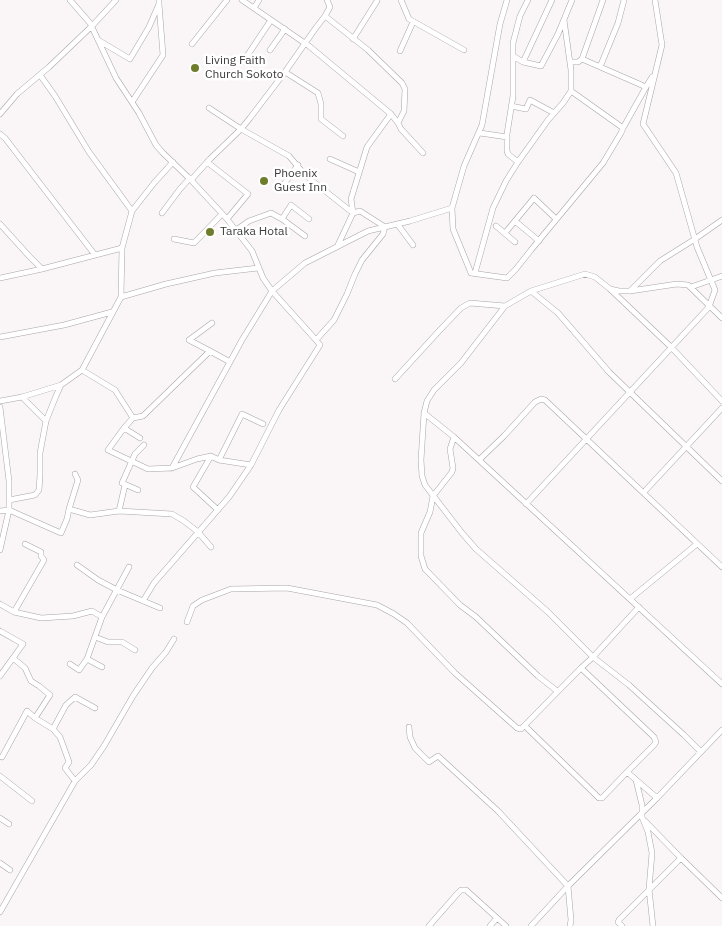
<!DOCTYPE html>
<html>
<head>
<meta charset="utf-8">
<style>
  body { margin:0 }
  canvas { display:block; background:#faf5f7 }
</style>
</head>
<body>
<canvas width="722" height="926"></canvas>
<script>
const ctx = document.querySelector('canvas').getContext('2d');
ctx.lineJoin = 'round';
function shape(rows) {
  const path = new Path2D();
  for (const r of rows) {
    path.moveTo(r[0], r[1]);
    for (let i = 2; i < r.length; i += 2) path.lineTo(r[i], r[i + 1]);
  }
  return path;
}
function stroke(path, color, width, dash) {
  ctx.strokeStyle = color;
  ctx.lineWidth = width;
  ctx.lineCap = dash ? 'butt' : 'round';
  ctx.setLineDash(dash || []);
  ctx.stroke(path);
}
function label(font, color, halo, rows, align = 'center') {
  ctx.font = font + ' "IBM Plex Sans",sans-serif';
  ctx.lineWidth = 5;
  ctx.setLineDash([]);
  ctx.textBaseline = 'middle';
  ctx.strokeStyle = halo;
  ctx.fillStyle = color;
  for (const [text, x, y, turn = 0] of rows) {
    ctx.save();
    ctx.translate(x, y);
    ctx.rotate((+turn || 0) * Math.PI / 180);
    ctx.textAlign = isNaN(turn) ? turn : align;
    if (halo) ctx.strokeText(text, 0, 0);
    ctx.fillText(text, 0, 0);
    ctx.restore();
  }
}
const street = shape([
  [70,0,90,23,116,78,139,113,156,145,163,153,191,180,227,219,252,251,263,278,272,291,316,340,320,345,279,410,251,465,229,497,154,583,143,601],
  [242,0,309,46,391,114,398,123,401,129,423,153],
  [401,0,409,19,464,50],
  [507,0,500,24,482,125,464,166,452,208,453,229,471,273,507,278,516,269,531,250,603,163,621,133,623,128,571,91],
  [254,8,259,0],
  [325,16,368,50,402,83,405,89,404,111,398,123],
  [353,39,377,1],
  [98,40,130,59,149,27,159,4,159,0],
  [192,44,227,0],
  [270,50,285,29],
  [400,51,413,22],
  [513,56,523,62,541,66,558,34,572,0],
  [582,59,646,87],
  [243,62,271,20],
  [523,62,552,0],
  [570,62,578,62,582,59,603,0],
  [600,67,618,23,624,0],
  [285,72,318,93,321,104,321,119,343,136],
  [40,75,55,96,89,152,132,211],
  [132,102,163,55,159,4],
  [511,106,526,109,530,100,554,113],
  [209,108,241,129,289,156,305,175,353,213,360,211,385,227,383,234,362,260,355,274,347,294,334,320,316,340],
  [0,114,17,94,49,67,92,26,116,0],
  [623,128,646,87,652,77],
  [480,133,507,137],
  [0,134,5,138,95,255],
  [330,159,359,172],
  [207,162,248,194,227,219],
  [518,162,508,154,507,151,507,134,513,96,513,43,520,16,528,0],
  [191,180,210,159,241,129,250,118,285,72,315,29,325,16,330,7,327,0],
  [284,184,298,165],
  [162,213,180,189,190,178],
  [282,219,291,205,309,219],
  [515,221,539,241],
  [0,224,29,256,42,269],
  [398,225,413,245],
  [496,226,515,242],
  [236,230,249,221,271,213,282,219,305,236],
  [505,233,534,198,556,219],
  [174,239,194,243,222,214],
  [337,247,353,213,351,199,367,147,391,114],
  [475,273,493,208,506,181,518,162,548,120,563,103,571,91,571,70,564,20],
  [0,278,42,269,122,248],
  [691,287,722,276],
  [610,289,619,291,630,291,677,284,688,285,722,318],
  [531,291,585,274,595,277,610,289,671,347,722,401],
  [630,291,660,261,695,239,722,220],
  [121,297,166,284,215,273,258,268],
  [505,306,461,363,434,390,427,401,424,413,421,460,422,476,425,485,462,533,476,549,548,612,593,657,629,685,684,735,701,752],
  [0,337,64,325,112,312],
  [210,351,189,340,212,323],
  [230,362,210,351,143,416,133,418,124,428,108,450,148,469,172,468,197,459,211,456,219,460,251,465],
  [82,370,115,390,133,418],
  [395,379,439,331,461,308,470,303,505,306,531,291,558,313,609,372,722,481],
  [22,397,46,421],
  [0,401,22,397,61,385],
  [0,407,9,481,9,510,0,550],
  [424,413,454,437,722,684],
  [124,428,140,438],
  [454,437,450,449,453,468,452,472,433,496,430,512,421,533,421,556,425,569,460,605,476,617,538,676,557,691],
  [211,456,193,487,218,510],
  [219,460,242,414,263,424],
  [479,460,504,436,535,402,541,399,545,400,722,567],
  [172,468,242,340,272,291,305,263,368,231,410,221,452,208],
  [138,490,122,483,135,454,144,445],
  [644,492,722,408],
  [9,500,35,495,39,490,40,475,40,453,46,421,56,396,61,385,82,370,121,297,122,248,132,211,154,183,173,162],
  [526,504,709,307,715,290,697,247,676,173,643,124,662,45,655,0],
  [69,509,78,480,75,474],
  [0,511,9,510,61,533,67,519,69,509,90,515,119,511,172,514,184,521,198,532,211,547],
  [119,511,125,485],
  [77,565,98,580,117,590,160,608],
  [630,599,697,544],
  [0,604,14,612,41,618,73,616,92,611,102,617],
  [14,612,44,560,41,556,41,552,25,544],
  [187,622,193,606,202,600,231,589,287,588,377,605,394,614,407,623,455,673,517,728,521,729,581,668,654,737,656,742,654,745,627,772,657,798],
  [0,631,23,644,0,676],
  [95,637,108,642,122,642,135,650],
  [13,658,25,668,31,681,39,686,50,695,35,718,53,729,60,737,69,762,65,768,75,781],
  [87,659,102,667],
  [70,664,79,670,87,659,102,617,129,567],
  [581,668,593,657,639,607],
  [525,726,599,798,602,798,627,772],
  [409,727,410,737,415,748,429,762,438,756,498,811,568,886,571,920,570,926],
  [53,729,66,705,75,697,95,708],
  [2,757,27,711,35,718],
  [0,776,32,801],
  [636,780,642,805,642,817,648,832,652,853,649,889,653,926],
  [0,818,9,824],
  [645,821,681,858,722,898],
  [0,863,10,870],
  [0,912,75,781,91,765,104,746,133,696,152,668,166,652,174,639],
  [429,926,457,894,461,890,466,890,506,926],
  [490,926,497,918],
  [531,926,568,886,657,798,722,730],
  [622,926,618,922,619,920,681,858]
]);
stroke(street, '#a9a5a6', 6);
stroke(street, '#fff', 5);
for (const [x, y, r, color] of [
  [195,68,5,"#6e7d2b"],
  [264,181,5,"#6e7d2b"],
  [210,232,5,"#6e7d2b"]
]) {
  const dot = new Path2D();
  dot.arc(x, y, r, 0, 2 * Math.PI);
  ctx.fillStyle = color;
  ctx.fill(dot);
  stroke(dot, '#fff', 2);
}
label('12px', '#3d3b3c', '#fff', [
  ["Living Faith",205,61],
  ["Church Sokoto",205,75],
  ["Phoenix",274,174],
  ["Guest Inn",274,188],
  ["Taraka Hotal",220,232]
], 'left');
</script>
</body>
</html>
